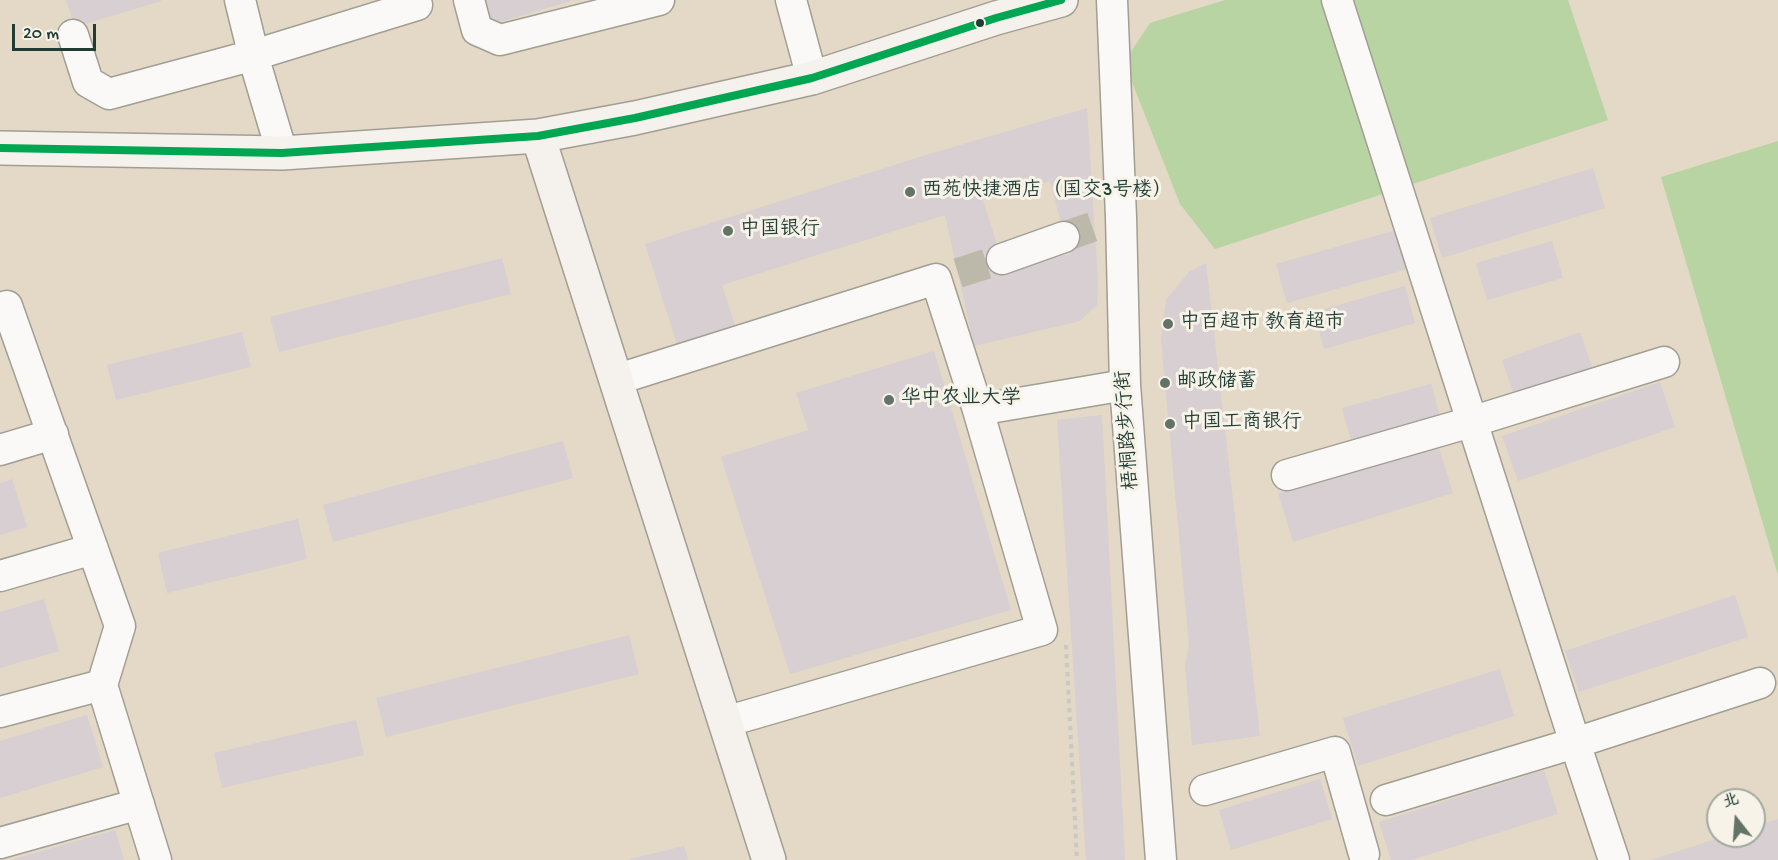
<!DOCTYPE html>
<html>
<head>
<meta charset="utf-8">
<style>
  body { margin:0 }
  #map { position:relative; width:1778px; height:860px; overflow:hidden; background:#e4d8c7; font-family:"Gochi Hand","LXGW WenKai TC",sans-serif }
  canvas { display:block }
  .north { position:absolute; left:1706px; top:788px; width:60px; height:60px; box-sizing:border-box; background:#f7f3e8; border:2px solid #a1aaa0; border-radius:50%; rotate:343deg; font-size:16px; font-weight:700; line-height:24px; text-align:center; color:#1f3d34 }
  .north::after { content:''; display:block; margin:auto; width:21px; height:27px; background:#647367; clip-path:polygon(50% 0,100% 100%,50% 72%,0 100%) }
  .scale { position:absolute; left:12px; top:24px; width:84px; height:27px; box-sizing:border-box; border:3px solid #1f3d34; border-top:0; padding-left:8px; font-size:18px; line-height:21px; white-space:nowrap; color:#1f3d34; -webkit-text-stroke:4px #f7f3e8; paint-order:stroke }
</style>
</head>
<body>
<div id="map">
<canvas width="1778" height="860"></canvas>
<div class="north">北</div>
<div class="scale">20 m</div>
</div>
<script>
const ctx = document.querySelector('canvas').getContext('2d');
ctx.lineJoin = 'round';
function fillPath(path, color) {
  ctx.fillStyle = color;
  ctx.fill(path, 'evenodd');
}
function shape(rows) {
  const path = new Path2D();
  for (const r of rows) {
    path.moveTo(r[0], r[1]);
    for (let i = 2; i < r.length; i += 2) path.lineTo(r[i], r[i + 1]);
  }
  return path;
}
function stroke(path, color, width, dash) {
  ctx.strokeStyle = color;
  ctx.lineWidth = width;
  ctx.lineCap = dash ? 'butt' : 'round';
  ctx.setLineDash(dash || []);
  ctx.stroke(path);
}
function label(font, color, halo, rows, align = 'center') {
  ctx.font = font + ' "Gochi Hand","LXGW WenKai TC",sans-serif';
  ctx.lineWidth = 6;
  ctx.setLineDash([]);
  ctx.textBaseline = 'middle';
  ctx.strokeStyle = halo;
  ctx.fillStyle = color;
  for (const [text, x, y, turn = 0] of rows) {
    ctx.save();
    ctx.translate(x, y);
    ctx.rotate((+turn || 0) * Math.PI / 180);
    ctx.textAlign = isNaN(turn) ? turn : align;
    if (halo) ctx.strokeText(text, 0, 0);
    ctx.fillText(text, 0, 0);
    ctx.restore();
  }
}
fillPath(shape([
  [1225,0,1568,0,1608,120,1215,249,1180,204,1124,62,1150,23],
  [1778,141,1778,575,1661,177]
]), '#b9d4a3');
fillPath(shape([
  [66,0,161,0,161,1,75,27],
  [485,0,570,0,571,1,493,24],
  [1087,108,1098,282,1097,305,1080,321,974,346,945,215,722,285,735,325,677,344,645,244,926,155],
  [1050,181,1069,254,1006,273,983,200],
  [1593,168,1605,208,1442,258,1430,218],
  [1396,230,1407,269,1287,303,1276,264],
  [1552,241,1563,278,1487,300,1476,263],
  [502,258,511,294,279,352,270,317],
  [1206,263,1260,736,1192,745,1185,666,1189,646,1161,340,1166,300,1189,272],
  [1405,286,1415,323,1324,349,1314,312],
  [242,332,251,367,116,400,107,365],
  [1580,332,1593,370,1515,398,1502,360],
  [934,351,1011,610,790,674,721,457,808,430,796,393],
  [1660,382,1675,427,1518,481,1502,436],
  [1431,384,1441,420,1352,444,1342,408],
  [1102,415,1125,860,1086,860,1057,420],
  [563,441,573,478,333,542,323,505],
  [1438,444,1453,493,1293,542,1278,493],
  [12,479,27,527,0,535,0,483],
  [298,519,307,559,167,593,158,553],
  [1735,595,1748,637,1579,692,1565,651],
  [44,599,59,651,0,668,0,612],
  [629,635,639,674,386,737,376,698],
  [1500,669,1514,716,1358,766,1343,718],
  [87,715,103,767,0,798,0,741],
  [356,720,364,755,222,788,214,753],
  [1544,770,1558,814,1411,860,1391,860,1379,822],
  [1320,779,1332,819,1231,850,1219,810],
  [1778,819,1778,860,1651,860,1725,836,1754,836,1754,827],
  [115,830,124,860,14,860,14,859],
  [684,846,688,860,630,860,630,859]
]), '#d7cfd2');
stroke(shape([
  [1064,237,1095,226],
  [958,273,1002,259]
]), '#bdb9aa', 30, [30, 15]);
const street = shape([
  [240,0,257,69,282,153],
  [469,0,477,30,500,40,659,0],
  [791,0,812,78],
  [1112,0,1121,217,1125,385,1161,860],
  [1337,0,1575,743,1614,860],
  [73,35,88,82,109,94,254,55,417,5],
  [1002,259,1064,237],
  [0,308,7,306,120,626,102,685,156,860],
  [615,380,936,279,978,410,1042,630,725,722],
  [978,410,1125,385],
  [0,450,53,434],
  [1287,475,1471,422,1664,362],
  [0,576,93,549],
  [0,712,102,685],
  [1205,790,1335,752,1364,854],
  [1386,800,1575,743,1760,683],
  [0,843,139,804]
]);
const secondary = shape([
  [538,136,769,860],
  [0,148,282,153,538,136,635,118,812,78,996,18,1061,0]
]);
stroke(street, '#a19e93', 33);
stroke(secondary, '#a19e93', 36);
stroke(shape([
  [1066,645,1077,860]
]), '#c9c8c4', 4, [4.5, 4.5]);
stroke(street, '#fbf9f7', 30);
stroke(secondary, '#f5f1ec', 33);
stroke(shape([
  [0,148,282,153,538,136,635,118,812,78,996,18,1061,0]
]), '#00a651', 8);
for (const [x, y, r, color] of [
  [980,23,5,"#1f3d34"],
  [910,192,6,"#647367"],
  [728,231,6,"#647367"],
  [1168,324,6,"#647367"],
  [1165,383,6,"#647367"],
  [889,400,6,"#647367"],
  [1170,424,6,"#647367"]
]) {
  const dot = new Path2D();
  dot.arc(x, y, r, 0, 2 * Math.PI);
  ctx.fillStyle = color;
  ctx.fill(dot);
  stroke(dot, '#f7f3e8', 2);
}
label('20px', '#1f3d34', '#f7f3e8', [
  ["西苑快捷酒店（国交3号楼）",922,192],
  ["中国银行",740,231],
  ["中百超市 教育超市",1180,324],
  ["邮政储蓄",1177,383],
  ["华中农业大学",901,400],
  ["中国工商银行",1182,424]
], 'left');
label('20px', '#1f3d34', '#f7f3e8', [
  ["梧桐路步行街",1129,430,-94]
]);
</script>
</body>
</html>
